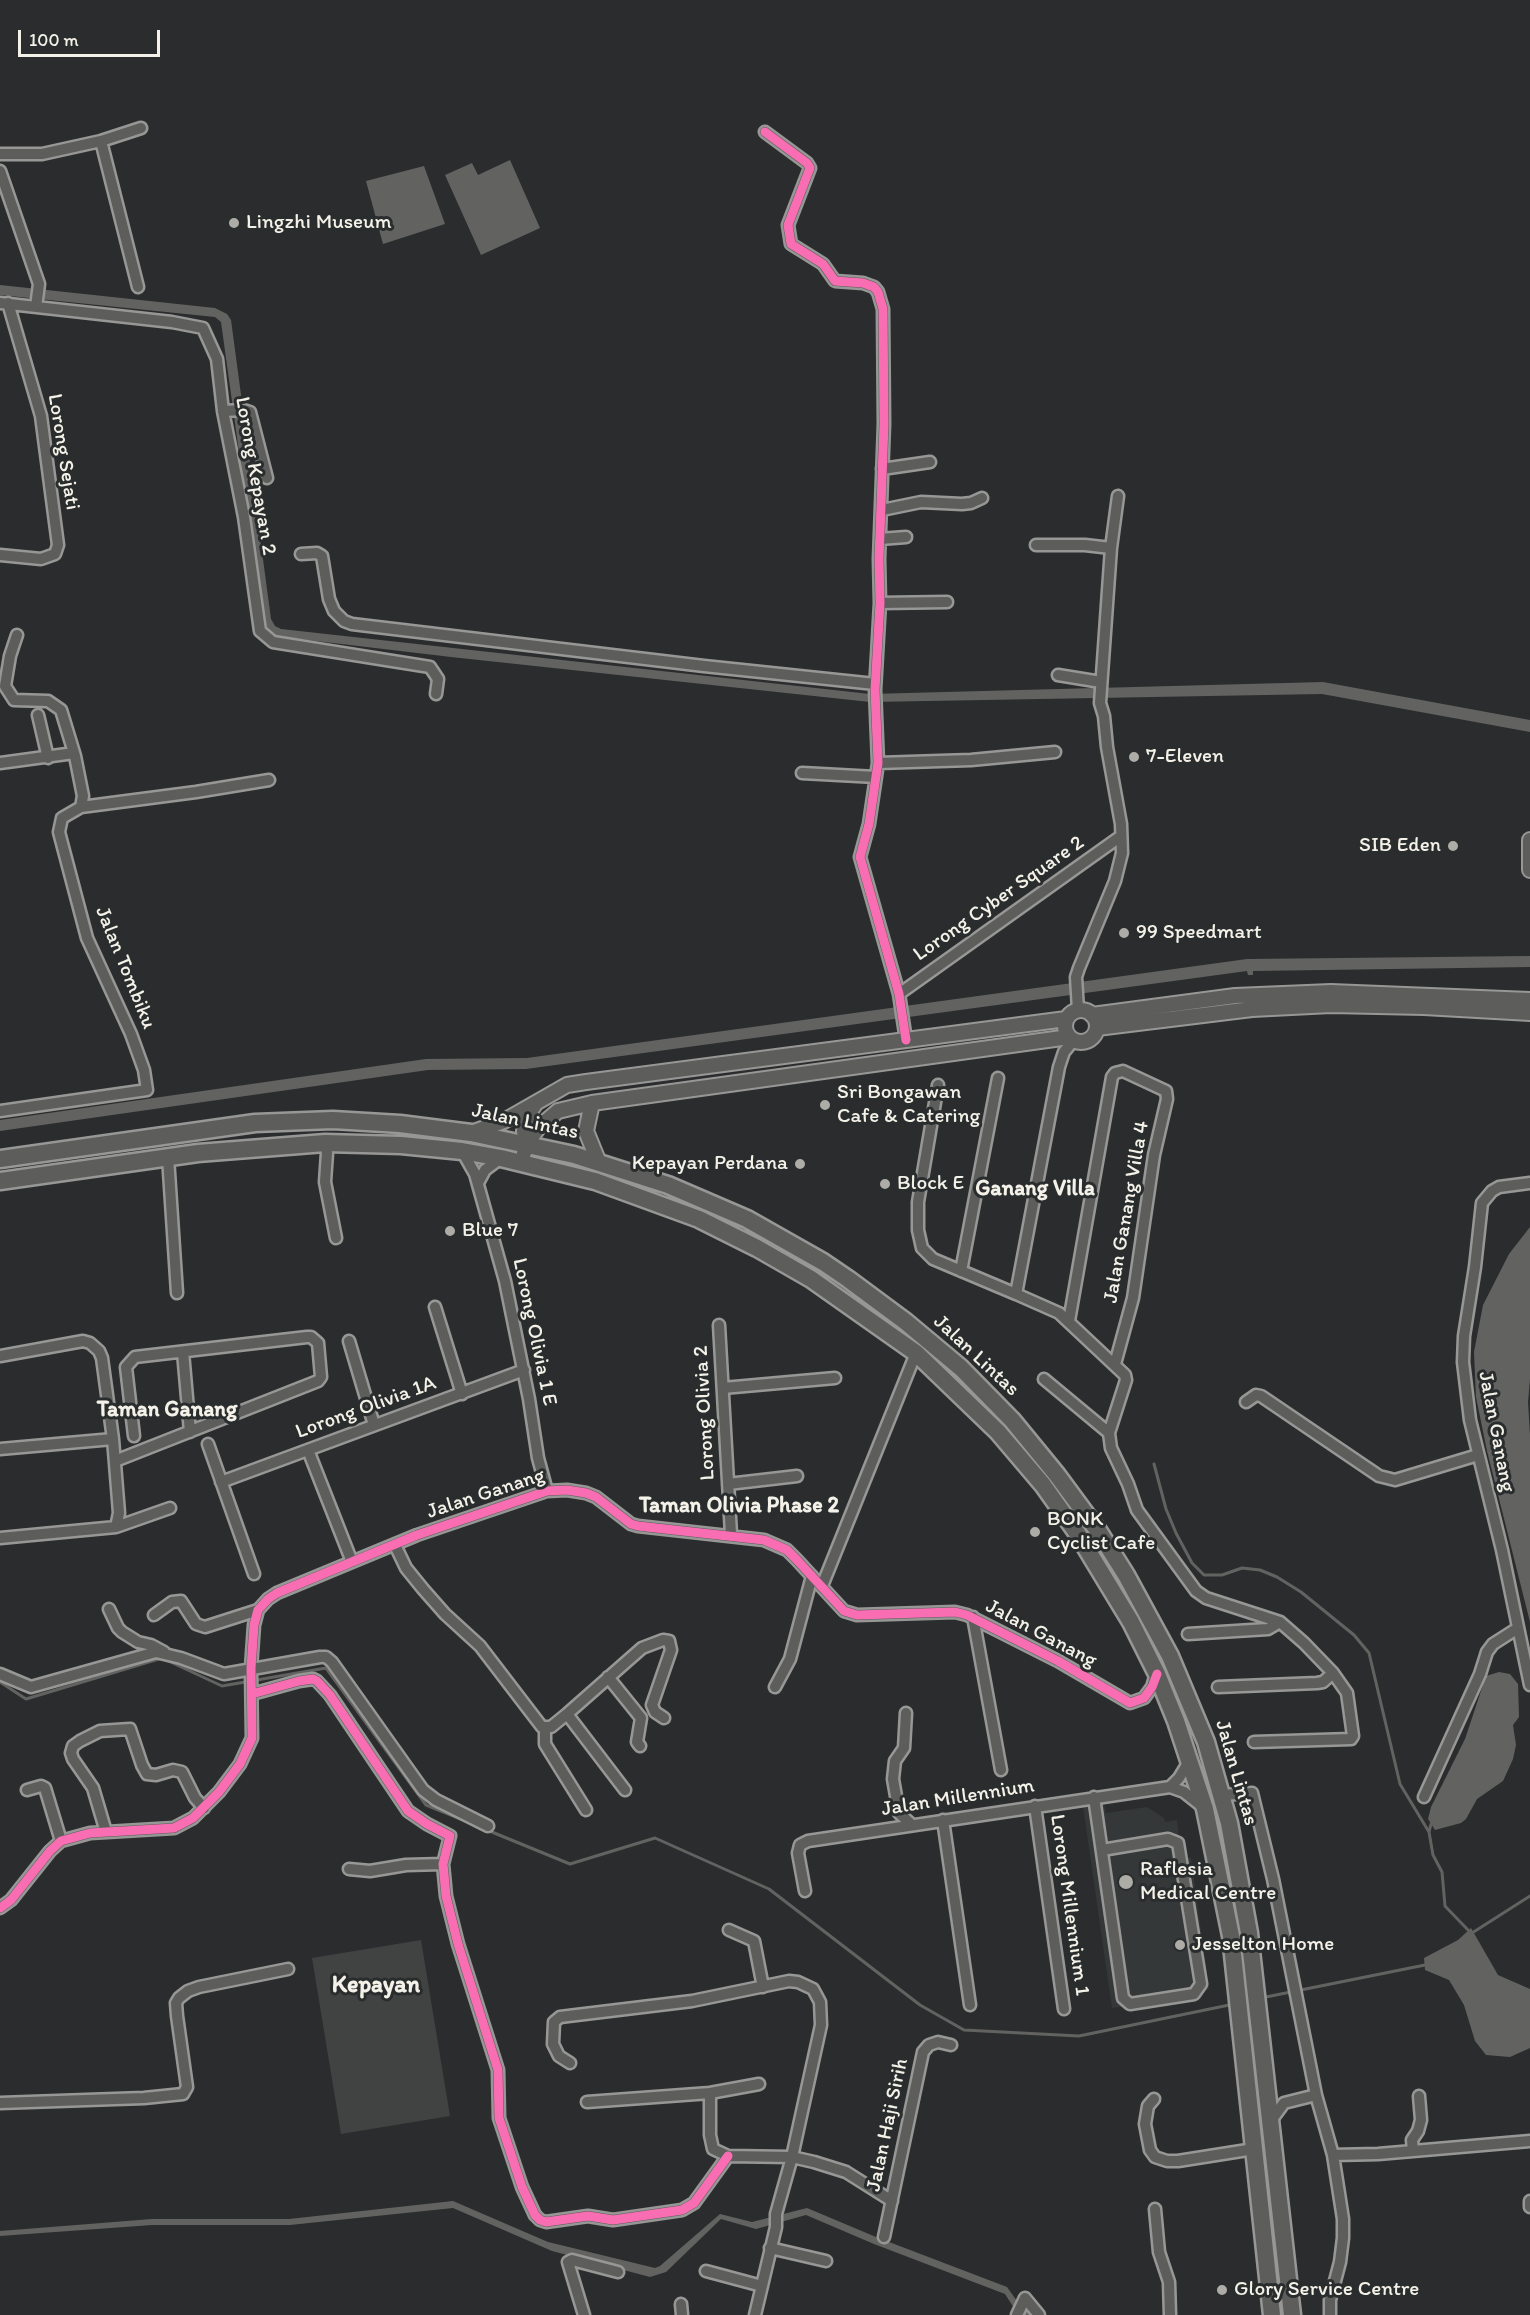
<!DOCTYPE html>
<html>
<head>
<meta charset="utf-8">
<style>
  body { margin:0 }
  #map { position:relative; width:1530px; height:2315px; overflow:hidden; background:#2b2c2d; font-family:Itim,sans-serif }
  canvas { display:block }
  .scale { position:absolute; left:18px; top:30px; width:142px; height:27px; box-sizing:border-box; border:3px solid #f4f1e8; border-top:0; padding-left:8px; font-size:18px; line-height:21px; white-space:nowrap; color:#f4f1e8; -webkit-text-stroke:4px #2a2d2e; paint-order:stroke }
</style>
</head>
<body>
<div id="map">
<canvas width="1530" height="2315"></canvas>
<div class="scale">100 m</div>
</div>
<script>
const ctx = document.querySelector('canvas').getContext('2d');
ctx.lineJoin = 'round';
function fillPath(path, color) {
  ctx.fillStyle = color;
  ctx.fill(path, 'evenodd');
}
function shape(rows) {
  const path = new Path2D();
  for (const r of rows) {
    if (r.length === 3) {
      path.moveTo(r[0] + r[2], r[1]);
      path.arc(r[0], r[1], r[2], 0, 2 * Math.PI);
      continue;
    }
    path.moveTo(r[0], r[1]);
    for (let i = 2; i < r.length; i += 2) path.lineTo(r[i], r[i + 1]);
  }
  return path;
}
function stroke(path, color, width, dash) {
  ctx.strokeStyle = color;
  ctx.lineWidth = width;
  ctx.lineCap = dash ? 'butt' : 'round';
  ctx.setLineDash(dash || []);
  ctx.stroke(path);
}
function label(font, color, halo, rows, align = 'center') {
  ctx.font = font + ' Itim,sans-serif';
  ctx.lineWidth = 6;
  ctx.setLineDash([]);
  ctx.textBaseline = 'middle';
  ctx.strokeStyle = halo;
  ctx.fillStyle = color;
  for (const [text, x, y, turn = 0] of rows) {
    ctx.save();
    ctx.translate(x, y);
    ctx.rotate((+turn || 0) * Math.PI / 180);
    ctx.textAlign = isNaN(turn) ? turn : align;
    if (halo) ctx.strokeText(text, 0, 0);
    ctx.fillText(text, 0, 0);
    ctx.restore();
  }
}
fillPath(shape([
  [1104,1803,1106,1813,1147,1807,1164,1818,1165,1822,1177,1820,1179,1837,1183,1837,1186,1858,1191,1858,1209,1989,1192,1997,1112,2008,1083,1806]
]), '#353838');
fillPath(shape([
  [421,1940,450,2116,341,2134,312,1958]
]), '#414242');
fillPath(shape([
  [510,160,540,228,481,255,445,175,472,163,478,175],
  [424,166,445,224,383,244,366,181],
  [0,285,215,308,227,314,231,320,271,619,275,626,281,629,870,694,1323,682,1530,720,1530,732,1322,694,870,702,451,657,274,636,267,629,262,618,221,322,215,317,0,295],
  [1530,956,1530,967,1253,971,1253,975,1248,975,1247,971,526,1069,428,1070,0,1131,0,1120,426,1059,527,1058,1247,959],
  [1530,1227,1530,1379,1528,1402,1530,1435,1530,1622,1487,1451,1476,1397,1474,1352,1483,1305,1509,1254],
  [1499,1672,1510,1674,1518,1684,1519,1717,1513,1725,1516,1745,1513,1759,1503,1781,1477,1799,1466,1819,1461,1823,1435,1830,1428,1819,1431,1807,1465,1739,1486,1676],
  [1471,1928,1498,1975,1530,1989,1530,2048,1510,2057,1486,2055,1475,2041,1464,2005,1449,1980,1425,1970,1424,1958,1458,1940],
  [453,2201,548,2242,655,2268,660,2266,720,2214,752,2222,807,2208,876,2237,1007,2287,1017,2301,1026,2305,1032,2315,1024,2315,1022,2311,1014,2308,1005,2294,874,2244,806,2215,756,2229,721,2219,666,2272,650,2277,552,2251,453,2208,290,2225,152,2225,0,2236,0,2231,152,2219,289,2219]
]), '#626361');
stroke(shape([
  [1154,1464,1166,1509,1176,1533,1192,1563,1204,1575,1222,1575,1242,1568,1260,1570,1277,1577,1301,1592,1354,1635,1369,1653,1400,1784,1429,1832],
  [0,1682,26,1699,162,1658,222,1686,326,1668,426,1805,473,1824],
  [1431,1824,1429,1832,1433,1855,1442,1872,1445,1906,1468,1930],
  [487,1830,570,1864,655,1838,769,1889,920,2005,964,2030,1079,2036,1234,2004],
  [1472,1933,1530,1896],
  [1261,1998,1425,1965]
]), '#626361', 3);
const minor = shape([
  [765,132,807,163,810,168,788,225,791,244,823,264,835,281,863,283,874,287,878,292,883,309,884,424,879,559,880,603,875,690,878,763,869,824,860,857,899,994,906,1040],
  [101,141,138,287],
  [0,154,42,154,101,141,141,128],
  [0,171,39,284,36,307],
  [0,303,172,322,203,328,217,359,223,411,244,517,260,631,273,642,430,667,438,679,436,694],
  [223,411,244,410,250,412,267,478],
  [882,469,930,462],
  [882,510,921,502,962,504,971,503,982,498],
  [880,539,906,537],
  [1036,545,1085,545,1111,548],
  [301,554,317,553,322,556,329,599,334,611,344,621,352,624,704,666,875,684],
  [0,555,41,559,55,554,58,545,41,416,8,303],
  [880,603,947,602],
  [1058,675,1101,682],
  [38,715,48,758],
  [0,763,74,753],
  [878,763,971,760,1055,752],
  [802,773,876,777],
  [81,807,196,792,269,780],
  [899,994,1121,836],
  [1078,1010,1076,977,1079,968,1115,881,1122,853,1121,824,1107,747,1104,716,1100,703,1111,548,1118,496],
  [1073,1041,1064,1052,1059,1067,1016,1294,1059,1313,1125,1375,1126,1380,1109,1433,1111,1448,1128,1484,1137,1510,1196,1591,1206,1598,1280,1622,1304,1643,1333,1673,1347,1693,1353,1736,1351,1739,1254,1742],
  [938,1085,918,1202,918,1230,922,1248,933,1259,1016,1294],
  [0,1111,147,1090,144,1070,131,1034,87,938,59,832,62,818,81,807,83,796,75,756,61,710,48,701,14,700,5,686,10,656,17,635],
  [325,1143,327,1153,325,1182,336,1238],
  [462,1151,475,1174,505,1281,529,1399,538,1458,547,1491],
  [168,1157,177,1293],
  [478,1183,485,1170,501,1158],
  [1530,1183,1499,1187,1492,1191,1482,1203,1475,1267,1464,1336,1463,1362,1470,1420,1502,1550,1530,1685],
  [961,1271,998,1078],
  [435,1307,462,1394],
  [1069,1321,1112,1077,1115,1073,1123,1071,1166,1091,1167,1099,1154,1155,1133,1298,1115,1364],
  [719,1325,731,1534],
  [349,1341,374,1425],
  [183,1352,190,1432],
  [0,1356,83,1341,90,1343,99,1351,102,1358,113,1439,119,1513,116,1527,0,1538],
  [1044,1379,1109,1433],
  [723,1388,835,1378],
  [1246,1402,1256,1395,1261,1396,1379,1476,1395,1480,1478,1455],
  [208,1444,254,1574],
  [0,1449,113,1439],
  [308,1450,352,1562],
  [115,1461,318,1381,321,1377,318,1343,311,1337,307,1337,135,1357,126,1367,134,1436],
  [221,1482,524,1370],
  [728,1484,797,1476],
  [116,1527,170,1508],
  [395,1545,406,1568,423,1589,445,1614,480,1646,542,1727,551,1727,567,1714,642,1648,663,1640,669,1641,671,1650,652,1705,655,1712,664,1718],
  [822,1586,916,1353],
  [109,1609,118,1628,122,1632,138,1642,151,1645,164,1652],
  [154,1615,172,1602,181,1601,196,1624,205,1627,258,1610],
  [973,1617,1001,1770],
  [1188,1634,1268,1629,1280,1622],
  [0,1674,31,1687,156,1652,181,1658,224,1674,320,1657,326,1657,332,1662,423,1790,436,1800,488,1826],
  [608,1677,641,1718,637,1742,640,1746],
  [775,1687,790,1659,812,1576],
  [1218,1687,1317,1683,1323,1682,1333,1673],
  [252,1694,299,1681,313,1679,317,1681,330,1695,408,1811,427,1824,450,1836,443,1864,446,1896,458,1944,498,2070,499,2118,522,2187,535,2215,540,2220,546,2222,588,2216,613,2220,682,2210,694,2203,728,2156],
  [906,1713,904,1748,895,1761,893,1779,899,1813,912,1825],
  [567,1714,625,1790],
  [545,1729,545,1744,586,1810],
  [1170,1787,1179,1778,1190,1760],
  [27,1790,41,1786,45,1788,61,1841],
  [1222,1795,1252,1793,1273,1879,1316,2095],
  [1094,1797,1123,1998,1130,2004,1194,1994,1201,1984,1178,1843,1168,1839,1102,1850],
  [1424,1797,1480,1674,1487,1652,1493,1644,1518,1628],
  [1035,1806,1064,2009],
  [943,1820,970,2005],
  [106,1832,93,1788,73,1759,71,1753,73,1746,80,1741,100,1731,130,1729,142,1765,147,1774,156,1775,173,1770,182,1772,195,1798,204,1808],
  [349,1869,370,1871,406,1865,443,1864],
  [805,1891,798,1853,800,1845,808,1841,1170,1787,1184,1792,1203,1807],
  [0,1908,11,1900,50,1851,61,1841,90,1833,174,1828,193,1818,219,1792,240,1764,252,1738,251,1668,254,1625,258,1610,268,1599,277,1593,417,1535,547,1491,567,1490,586,1493,596,1497,631,1524,638,1526,764,1540,787,1550,797,1560,844,1611,857,1615,955,1612,967,1615,1058,1661,1130,1703,1144,1698,1152,1687,1156,1674],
  [729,1930,754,1941,763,1987],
  [570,2063,559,2056,553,2044,554,2022,560,2017,692,2001,789,1981,798,1982,813,1989,820,2002,821,2025,792,2157,776,2214,776,2227,755,2315],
  [759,2084,710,2093,710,2135,713,2149,728,2156,792,2157,814,2162,846,2172,892,2201],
  [1154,2099,1148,2106,1145,2124,1150,2150,1155,2157,1167,2161,1178,2161,1254,2149],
  [587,2102,710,2093],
  [0,2103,144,2098,183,2094,187,2087,177,2016,176,2003,179,1998,188,1991,199,1987,288,1969],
  [1270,2122,1284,2103,1316,2095,1333,2155,1343,2219,1343,2238,1340,2262,1330,2300,1330,2315],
  [1413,2151,1412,2140,1418,2131,1421,2120,1419,2096],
  [1333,2155,1378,2154,1530,2141],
  [1530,2201,1530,2207],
  [1155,2209,1159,2252,1169,2282,1170,2315],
  [884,2237,923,2052,929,2045,938,2042,951,2045],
  [770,2248,826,2261],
  [706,2271,762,2286],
  [681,2304,682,2315],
  [584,2315,568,2262,572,2260,618,2272],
  [1017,2315,1025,2298,1039,2315]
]);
const tertiary = shape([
  [1530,840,1530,870],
  [1081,1026,16],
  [1092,1015,1235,996,1331,992,1530,1000],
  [1097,1028,1252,1009,1331,1005,1424,1007,1530,1013],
  [471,1133,504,1121,567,1085,586,1082,1066,1019],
  [526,1145,524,1131,528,1115,535,1104],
  [524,1153,526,1145,538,1128,558,1111,592,1103],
  [599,1163,586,1131,592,1103,1069,1037]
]);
const trunk = shape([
  [0,1159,255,1123,333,1120,400,1124,471,1133,574,1155,668,1185,747,1219,823,1262,848,1279,906,1322,961,1368,1012,1420,1057,1475,1099,1532,1126,1575,1170,1656,1206,1742,1229,1823,1249,1933,1292,2315],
  [0,1181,198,1153,325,1143,401,1145,462,1151,501,1158,595,1181,699,1219,757,1248,811,1279,916,1353,998,1432,1043,1485,1077,1533,1131,1622,1157,1674,1176,1721,1205,1809,1231,1936,1272,2315]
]);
stroke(minor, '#979796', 15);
stroke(tertiary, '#979796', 18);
stroke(trunk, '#979796', 21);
stroke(minor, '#5d5d5c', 10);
stroke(tertiary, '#5d5d5c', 14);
stroke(trunk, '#5d5d5c', 16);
stroke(shape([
  [765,132,807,163,810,168,788,225,791,244,823,264,835,281,863,283,874,287,878,292,883,309,884,424,879,559,880,603,875,690,878,763,869,824,860,857,899,994,906,1040],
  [252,1694,299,1681,313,1679,317,1681,330,1695,408,1811,427,1824,450,1836,443,1864,446,1896,458,1944,498,2070,499,2118,522,2187,535,2215,540,2220,546,2222,588,2216,613,2220,682,2210,694,2203,728,2156],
  [0,1908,11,1900,50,1851,61,1841,90,1833,174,1828,193,1818,219,1792,240,1764,252,1738,251,1668,254,1625,258,1610,268,1599,277,1593,417,1535,547,1491,567,1490,586,1493,596,1497,631,1524,638,1526,764,1540,787,1550,797,1560,844,1611,857,1615,955,1612,967,1615,1058,1661,1130,1703,1144,1698,1152,1687,1157,1674]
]), '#f96db3', 9);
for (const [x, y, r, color] of [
  [234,223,6,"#aeaca7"],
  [1134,757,6,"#aeaca7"],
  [1453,846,6,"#aeaca7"],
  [1124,933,6,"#aeaca7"],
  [825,1105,6,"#aeaca7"],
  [800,1164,6,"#aeaca7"],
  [885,1184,6,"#aeaca7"],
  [450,1231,6,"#aeaca7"],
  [1035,1532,6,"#aeaca7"],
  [1126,1882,8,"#aeaca7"],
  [1180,1945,6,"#aeaca7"],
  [1222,2290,6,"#aeaca7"]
]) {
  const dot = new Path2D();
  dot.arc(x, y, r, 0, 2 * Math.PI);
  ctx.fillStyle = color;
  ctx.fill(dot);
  stroke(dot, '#2a2d2e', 2);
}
label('21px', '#f4f1e8', '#2a2d2e', [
  ["Lingzhi Museum",246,223],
  ["7-Eleven",1146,757],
  ["SIB Eden",1441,846,"right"],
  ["99 Speedmart",1136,933],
  ["Sri Bongawan",837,1093],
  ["Cafe & Catering",837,1117],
  ["Kepayan Perdana",788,1164,"right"],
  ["Block E",897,1184],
  ["Blue 7",462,1231],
  ["BONK",1047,1520],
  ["Cyclist Cafe",1047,1544],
  ["Raflesia",1140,1870],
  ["Medical Centre",1140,1894],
  ["Jesselton Home",1192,1945],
  ["Glory Service Centre",1234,2290]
], 'left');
label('21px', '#f4f1e8', '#2a2d2e', [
  ["Lorong Sejati",63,452,81],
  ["Lorong Kepayan 2",255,476,80],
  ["Lorong Cyber Square 2",999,899,-35],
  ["Jalan Tombiku",125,968,68],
  ["Jalan Lintas",525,1122,12],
  ["Jalan Ganang Villa 4",1127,1212,-80],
  ["Lorong Olivia 1 E",534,1332,78],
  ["Jalan Lintas",976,1356,43],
  ["Lorong Olivia 1A",366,1408,-20],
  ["Lorong Olivia 2",705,1413,-93],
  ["Jalan Ganang",1496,1432,79],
  ["Jalan Ganang",486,1494,-18],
  ["Jalan Ganang",1041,1634,28],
  ["Jalan Lintas",1236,1773,74],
  ["Jalan Millennium",958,1798,-9],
  ["Lorong Millennium 1",1069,1905,82],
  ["Jalan Haji Sirih",888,2125,-78]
]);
label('bold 22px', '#f4f1e8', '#2a2d2e', [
  ["Ganang Villa",1035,1189],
  ["Taman Ganang",167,1410],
  ["Taman Olivia Phase 2",739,1506]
]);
label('bold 24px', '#f4f1e8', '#2a2d2e', [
  ["Kepayan",376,1986]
]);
</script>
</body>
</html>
